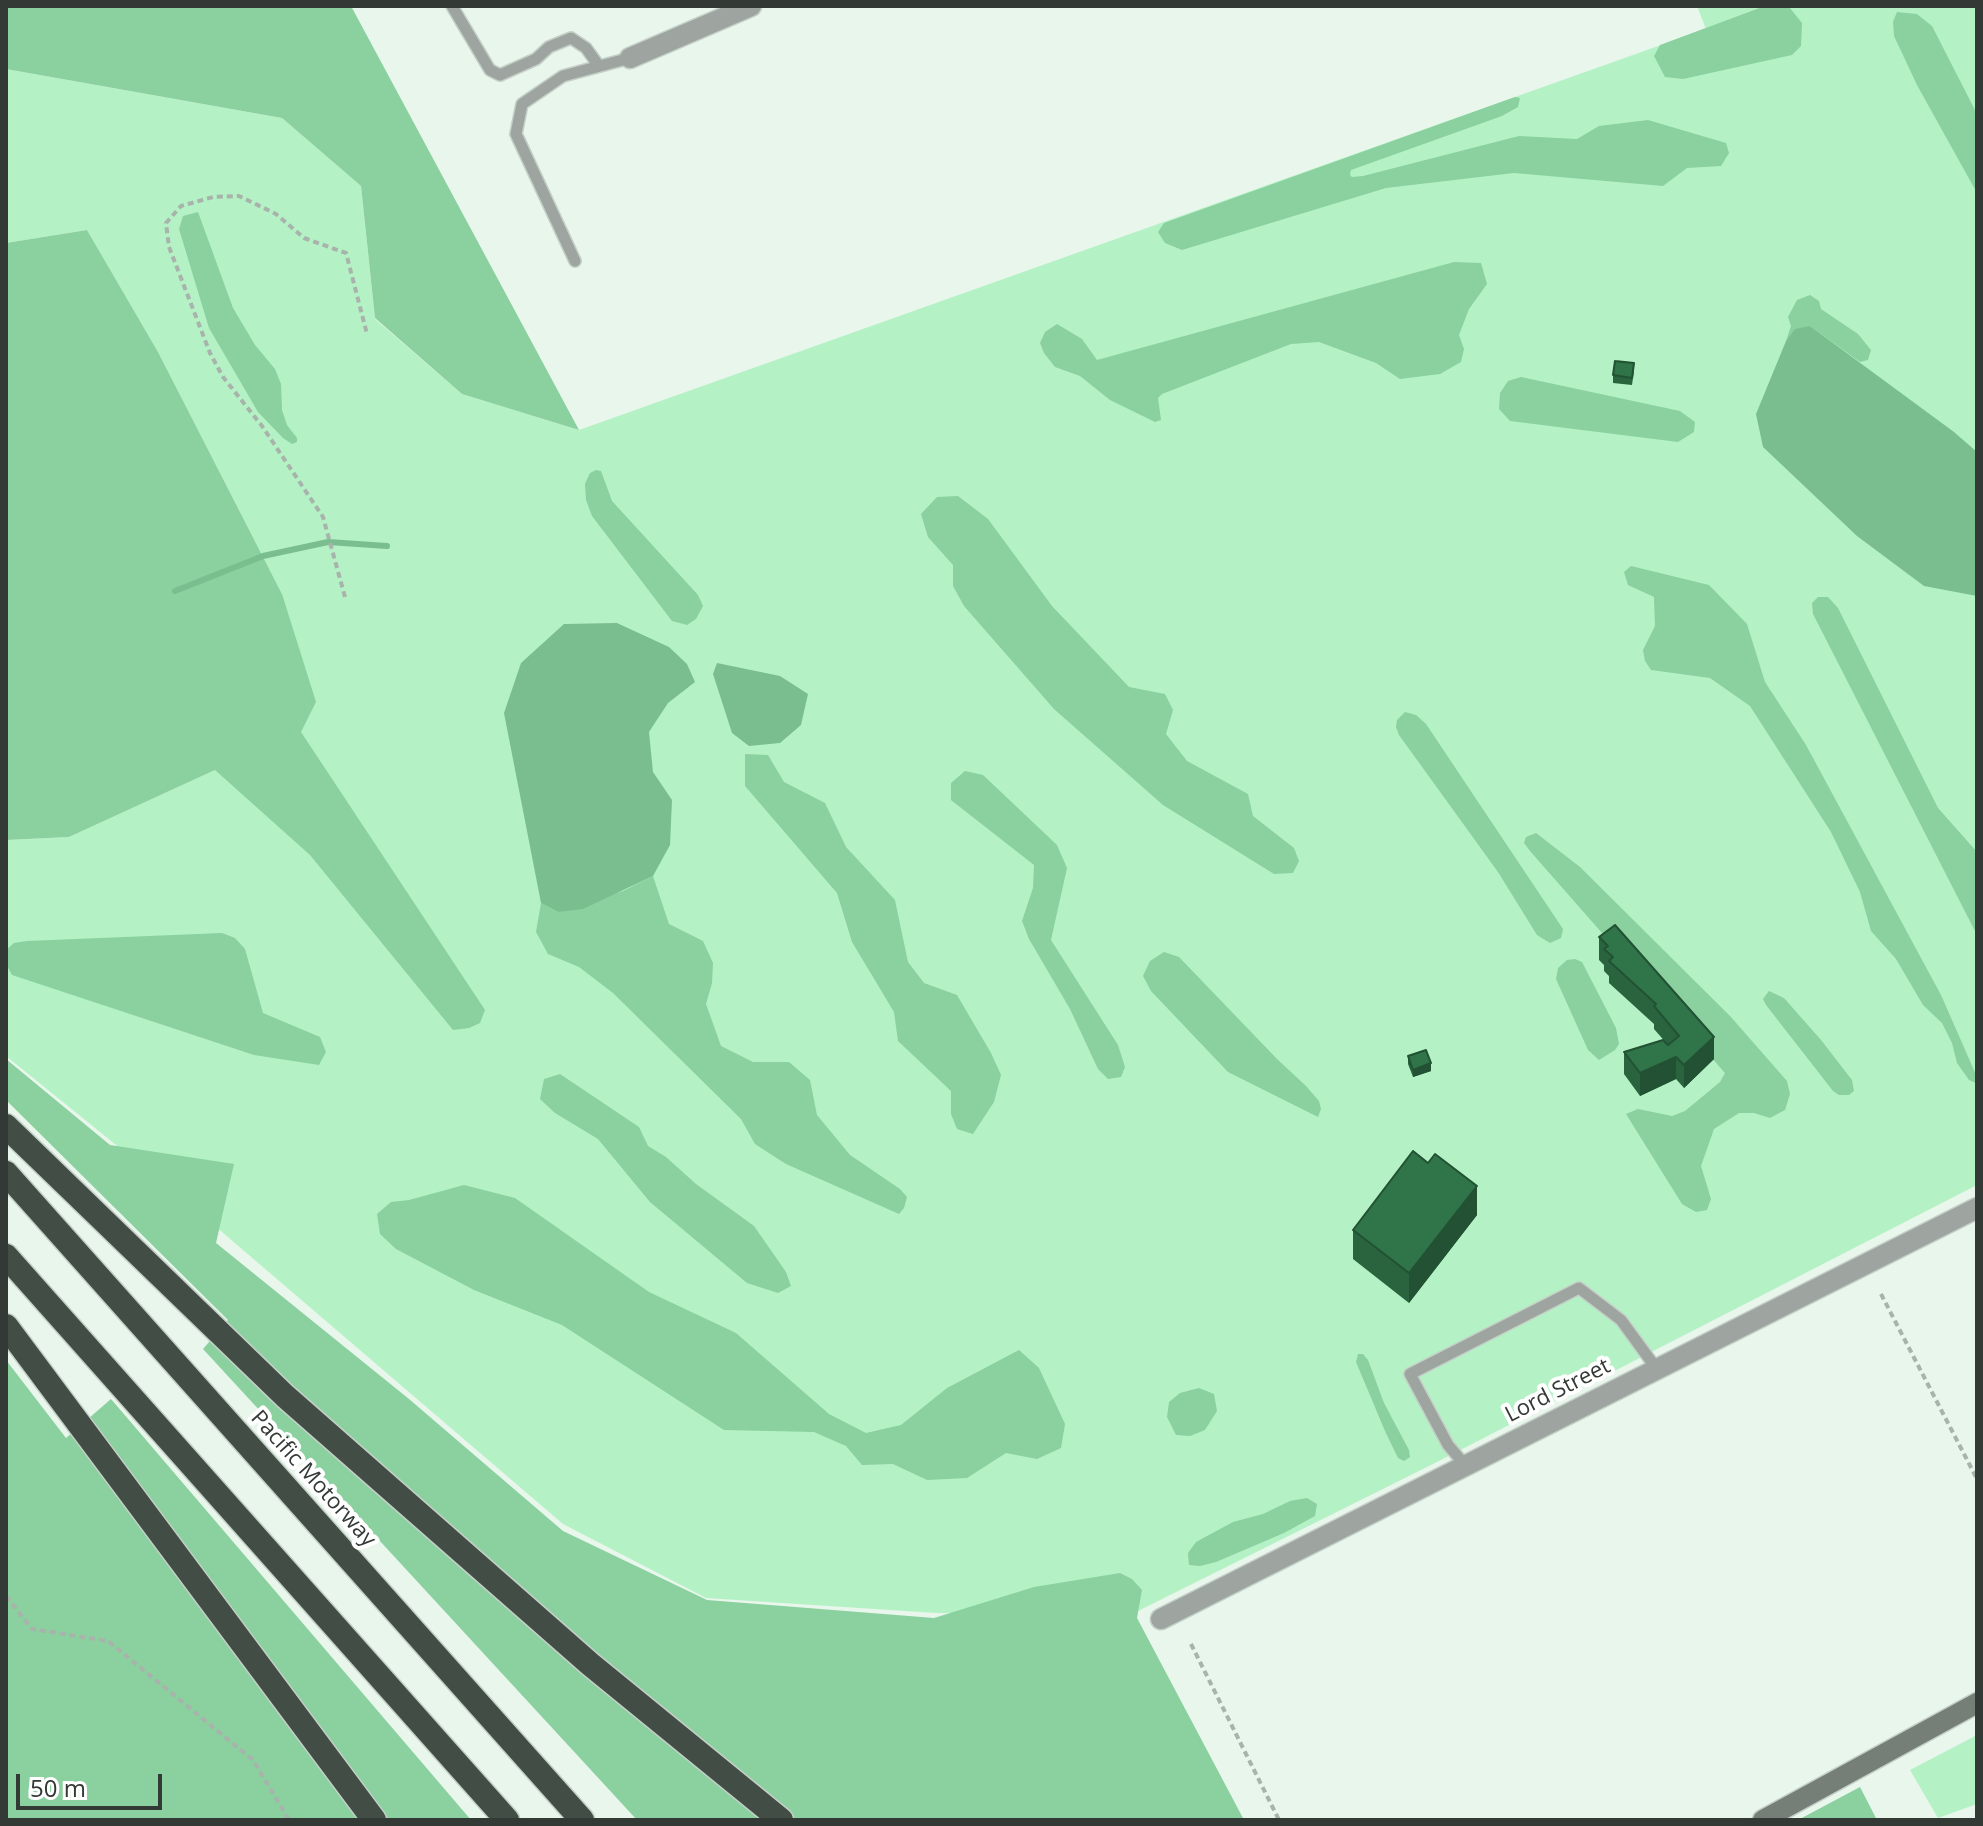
<!DOCTYPE html>
<html>
<head>
<meta charset="utf-8">
<style>
  body { margin:0 }
  #map { position:relative; width:1983px; height:1826px; overflow:hidden; background:#e8f6ec; font-family:"Open Sans",sans-serif }
  canvas { display:block }
  .frame { position:absolute; inset:0; border:8px solid #333935; pointer-events:none }
  .scale { position:absolute; left:16px; top:1774px; width:146px; height:36px; box-sizing:border-box; border:4px solid #333935; border-top:0; padding-left:10px; font-size:24px; line-height:28px; white-space:nowrap; color:#333935; -webkit-text-stroke:6px #fff; paint-order:stroke }
</style>
</head>
<body>
<div id="map">
<canvas width="1983" height="1826"></canvas>
<div class="frame"></div>
<div class="scale">50 m</div>
</div>
<script>
const ctx = document.querySelector('canvas').getContext('2d');
ctx.lineJoin = 'round';
function fillPath(path, color) {
  ctx.fillStyle = color;
  ctx.fill(path, 'evenodd');
}
function shape(rows) {
  const path = new Path2D();
  for (const r of rows) {
    path.moveTo(r[0], r[1]);
    for (let i = 2; i < r.length; i += 2) path.lineTo(r[i], r[i + 1]);
  }
  return path;
}
function stroke(path, color, width, dash) {
  ctx.strokeStyle = color;
  ctx.lineWidth = width;
  ctx.lineCap = dash ? 'butt' : 'round';
  ctx.setLineDash(dash || []);
  ctx.stroke(path);
}
function label(font, color, halo, rows, align = 'center') {
  ctx.font = font + ' "Open Sans",sans-serif';
  ctx.lineWidth = 8;
  ctx.setLineDash([]);
  ctx.textBaseline = 'middle';
  ctx.strokeStyle = halo;
  ctx.fillStyle = color;
  for (const [text, x, y, turn = 0] of rows) {
    ctx.save();
    ctx.translate(x, y);
    ctx.rotate((+turn || 0) * Math.PI / 180);
    ctx.textAlign = isNaN(turn) ? turn : align;
    if (halo) ctx.strokeText(text, 0, 0);
    ctx.fillText(text, 0, 0);
    ctx.restore();
  }
}
fillPath(shape([
  [1697,6,1977,6,1977,1185,1433,1464,1132,1614,936,1613,706,1598,563,1524,194,1208,6,1056,6,840,69,837,215,770,282,594,158,352,87,230,6,243,6,69,282,118,361,186,375,319,462,394,579,430,1706,29],
  [1977,1735,1977,1804,1938,1818,1910,1770]
]), '#b4f2c5');
fillPath(shape([
  [6,6,351,6,579,430,462,394,375,318,361,186,282,118,6,69],
  [1765,6,1790,8,1802,23,1801,46,1792,55,1683,79,1665,77,1654,56,1660,45],
  [1897,12,1917,14,1932,26,1977,114,1977,193,1917,85,1894,36,1893,22],
  [1515,97,1520,98,1518,107,1502,116,1351,170,1350,175,1352,177,1363,176,1519,136,1577,139,1599,126,1648,120,1726,143,1729,153,1721,166,1687,168,1663,186,1514,173,1386,188,1182,250,1165,243,1158,232,1164,223],
  [198,212,233,308,255,345,275,369,281,384,282,410,287,425,297,438,297,442,292,444,283,438,258,412,209,328,179,229,183,216],
  [87,230,158,352,282,594,316,702,301,732,485,1010,480,1023,469,1028,453,1030,310,855,215,770,69,837,6,840,6,243],
  [1454,262,1481,263,1487,284,1469,309,1459,335,1464,349,1461,362,1440,374,1400,379,1376,363,1319,342,1291,344,1162,394,1158,398,1161,420,1155,422,1110,400,1080,376,1055,367,1044,353,1040,343,1045,332,1057,324,1082,339,1097,360],
  [1810,295,1819,301,1821,309,1858,334,1871,350,1868,360,1860,362,1810,326,1786,341,1791,326,1788,317,1797,300],
  [1521,377,1680,411,1695,422,1694,432,1678,442,1510,421,1499,409,1500,393,1508,381],
  [596,470,601,471,612,501,698,595,703,606,696,619,687,625,672,621,592,516,586,500,585,484,590,473],
  [958,496,988,519,1052,606,1129,687,1165,694,1173,710,1166,734,1187,761,1248,794,1253,816,1294,848,1299,861,1293,873,1274,874,1163,805,1054,709,964,606,953,586,953,565,928,537,921,514,937,497],
  [1631,566,1709,585,1747,624,1765,682,1806,745,1941,995,1977,1077,1976,1083,1969,1080,1957,1063,1952,1043,1942,1023,1923,1005,1896,959,1871,931,1860,892,1831,832,1750,706,1710,678,1651,670,1645,661,1643,650,1655,626,1654,597,1628,585,1624,572],
  [1818,597,1828,597,1838,608,1938,808,1977,852,1977,935,1813,614,1812,603],
  [1405,712,1416,715,1426,724,1563,929,1561,938,1550,943,1537,935,1498,872,1399,735,1396,727,1397,720],
  [745,754,768,755,784,782,825,803,846,847,895,900,908,962,924,983,957,995,991,1053,1001,1075,994,1102,973,1134,957,1129,951,1114,951,1091,898,1041,894,1012,852,942,837,893,745,786],
  [965,771,983,775,1057,845,1067,868,1051,940,1118,1045,1125,1067,1121,1077,1108,1079,1098,1069,1070,1009,1029,939,1022,921,1033,888,1034,865,951,800,951,783],
  [1536,833,1580,867,1730,1016,1787,1081,1790,1094,1785,1110,1770,1118,1754,1113,1739,1113,1714,1129,1701,1166,1711,1199,1707,1210,1696,1212,1682,1204,1626,1114,1638,1109,1672,1116,1685,1111,1720,1082,1725,1073,1530,851,1524,843,1526,837],
  [653,876,669,924,703,941,713,963,712,983,706,1004,721,1046,753,1062,789,1062,810,1080,817,1115,850,1155,900,1189,907,1197,904,1208,899,1214,786,1164,755,1144,741,1119,613,993,579,967,548,954,536,932,541,903,558,912,623,891],
  [222,933,235,938,245,949,263,1013,320,1037,326,1052,319,1065,254,1055,12,975,6,964,6,950,14,943,27,941],
  [1164,952,1179,957,1277,1059,1306,1086,1319,1101,1321,1109,1318,1117,1228,1072,1151,991,1143,976,1150,961],
  [1575,959,1582,962,1616,1028,1619,1044,1615,1050,1599,1060,1588,1050,1556,979,1558,968,1567,960],
  [1769,991,1784,998,1821,1040,1852,1080,1854,1091,1849,1095,1839,1095,1833,1091,1766,1005,1763,999],
  [6,1059,110,1145,234,1164,216,1243,409,1399,563,1531,707,1600,934,1618,1034,1587,1120,1573,1132,1579,1142,1590,1137,1618,1244,1820,637,1820,203,1349,228,1320,6,1100],
  [560,1074,639,1127,648,1146,666,1157,696,1184,754,1226,786,1272,791,1286,778,1293,747,1283,650,1202,598,1139,555,1113,540,1099,544,1079],
  [464,1185,515,1198,649,1292,736,1333,829,1414,866,1433,901,1425,947,1388,1019,1350,1039,1368,1065,1424,1061,1448,1037,1459,1006,1453,967,1478,927,1480,893,1464,862,1465,846,1446,814,1432,724,1430,562,1325,474,1290,396,1249,380,1234,377,1214,391,1202,409,1200],
  [1358,1354,1363,1354,1368,1360,1384,1403,1409,1450,1410,1457,1404,1461,1398,1458,1385,1431,1356,1362],
  [6,1360,66,1438,111,1399,471,1820,6,1820],
  [1199,1388,1214,1394,1217,1411,1205,1430,1190,1436,1176,1435,1167,1417,1169,1402,1180,1393],
  [1307,1498,1317,1504,1315,1516,1284,1533,1216,1562,1200,1566,1189,1565,1188,1553,1196,1542,1233,1522,1263,1514,1290,1501],
  [1860,1787,1877,1820,1798,1820]
]), '#8bd09f');
fillPath(shape([
  [1810,326,1954,432,1977,452,1977,596,1924,586,1857,536,1763,447,1756,414,1786,341,1795,329],
  [617,623,669,647,687,664,695,682,668,703,649,732,653,772,672,800,670,845,653,876,583,909,558,912,541,903,504,713,521,663,564,624],
  [717,663,780,676,808,694,801,725,780,743,749,746,732,733,713,674]
]), '#7abe8f');
stroke(shape([
  [175,591,263,556,328,542,387,546]
]), '#7abe8f', 6);
const lane = shape([
  [452,6,490,70,500,75,536,59,549,47,571,38,586,48,599,66],
  [575,261,516,134,522,104,563,76,630,58],
  [1465,1465,1448,1445,1410,1374,1579,1288,1621,1320,1656,1368]
]);
const street = shape([
  [630,58,751,6],
  [1161,1619,1977,1208]
]);
const secondary = shape([
  [1763,1820,1977,1703]
]);
const highway = shape([
  [6,1126,285,1396,590,1664,781,1820],
  [6,1173,582,1820],
  [6,1256,507,1820],
  [6,1326,374,1820]
]);
stroke(lane, '#c4d0c7', 14);
stroke(street, '#c4d0c7', 23);
stroke(secondary, '#c4d0c7', 23);
stroke(highway, '#c4d0c7', 27);
stroke(shape([
  [345,597,323,517,262,426,223,377,210,353,169,247,166,223,181,206,213,197,239,196,276,214,304,238,346,253,367,334],
  [1881,1294,1977,1479],
  [6,1596,32,1629,108,1641,253,1760,289,1820],
  [1191,1644,1279,1820]
]), '#a8b3ab', 4, [6, 4]);
stroke(lane, '#9ea4a0', 11);
stroke(street, '#9ea4a0', 20);
stroke(secondary, '#767e78', 20);
stroke(highway, '#424e45', 24);
fillPath(shape([
  [1634,371,1632,385,1613,383,1613,375],
  [1599,937,1714,1059,1684,1088,1676,1079,1640,1096,1624,1074,1624,1052,1668,1045,1654,1029,1654,1024,1609,983,1609,976,1604,971,1604,965,1599,960],
  [1408,1056,1431,1071,1413,1077,1408,1064],
  [1477,1215,1409,1303,1353,1259,1353,1230]
]), '#29643f');
fillPath(shape([
  [1714,1037,1714,1059,1684,1088,1684,1065],
  [1676,1057,1676,1079,1640,1096,1640,1073],
  [1431,1063,1431,1071,1413,1077,1413,1070],
  [1477,1186,1477,1215,1409,1303,1409,1273]
]), '#225133');
const building = shape([
  [1615,361,1634,363,1632,378,1613,375,1615,361],
  [1615,925,1714,1037,1684,1065,1676,1057,1640,1073,1624,1052,1663,1040,1668,1045,1679,1036,1654,1006,1656,1004,1609,961,1613,957,1604,949,1608,946,1599,937,1615,925],
  [1426,1050,1431,1063,1413,1070,1408,1056,1426,1050],
  [1413,1151,1428,1163,1435,1154,1477,1186,1409,1273,1353,1230,1413,1151]
]);
fillPath(building, '#307449');
stroke(building, '#225133', 2);
label('22px', '#333935', '#fff', [
  ["Lord Street",1558,1391,-27],
  ["Pacific Motorway",313,1479,48]
]);
</script>
</body>
</html>
